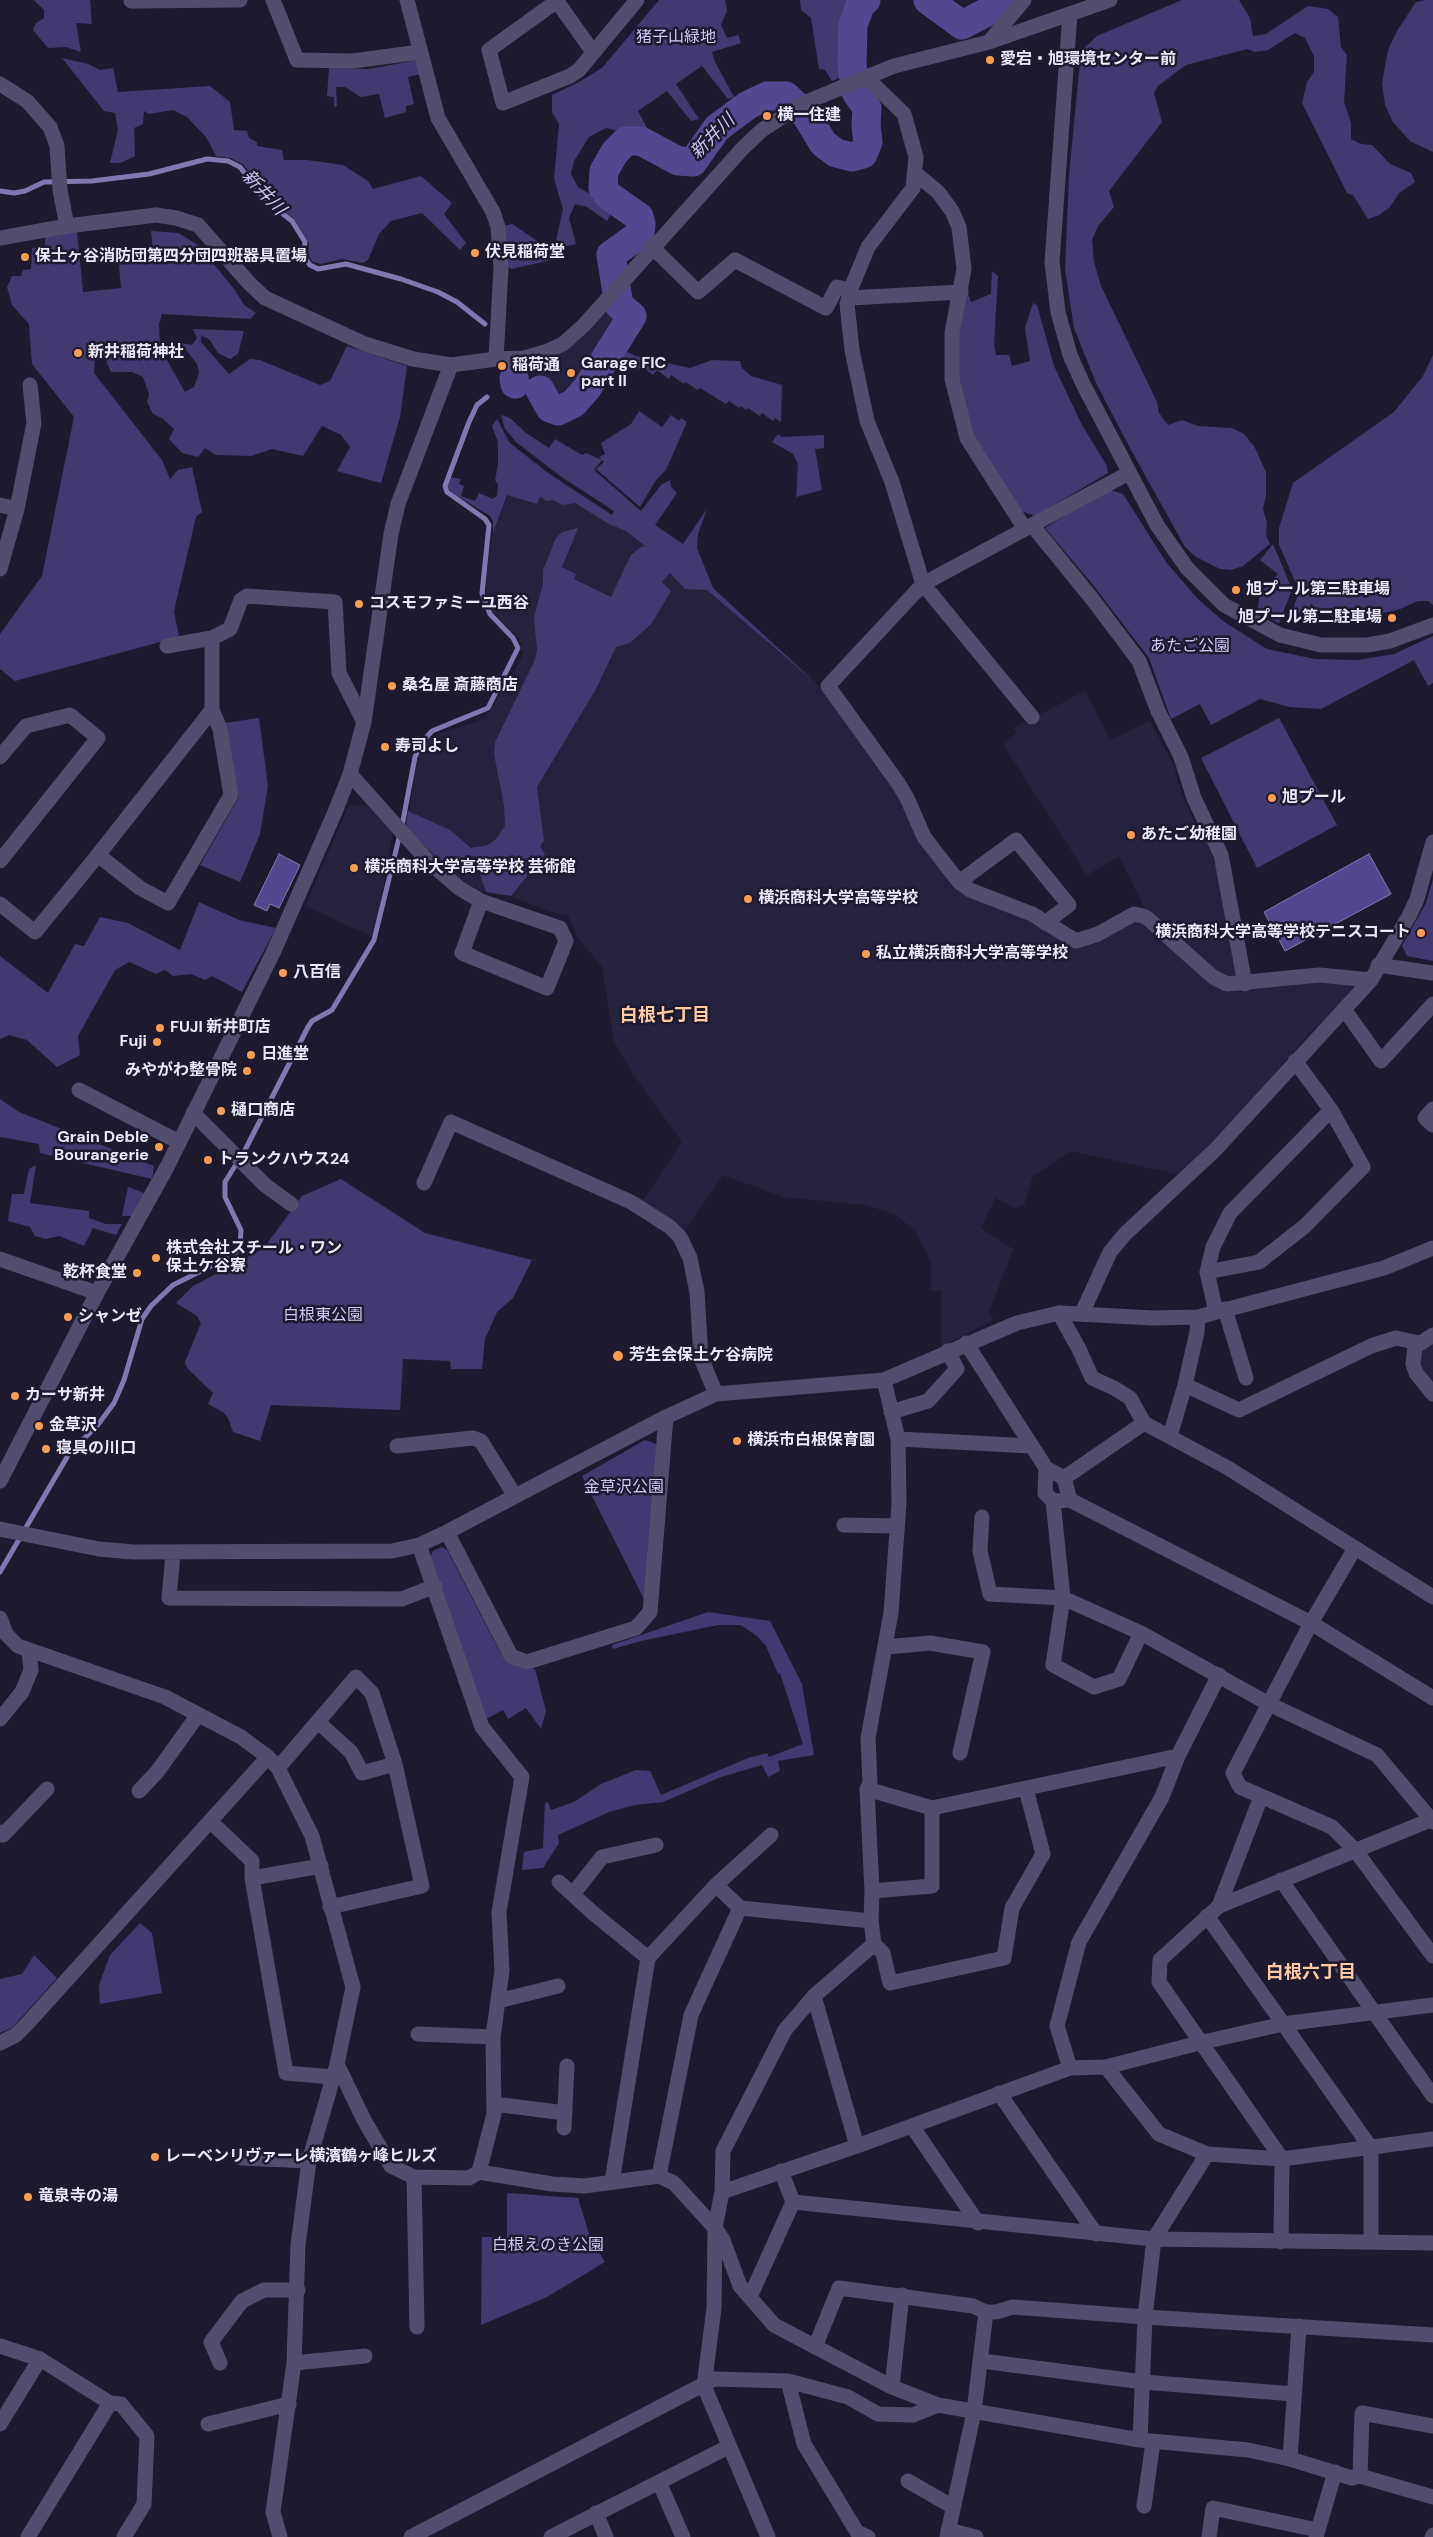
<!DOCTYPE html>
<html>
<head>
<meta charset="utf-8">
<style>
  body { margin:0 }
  canvas { display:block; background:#1d1a2f }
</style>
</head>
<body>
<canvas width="1433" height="2537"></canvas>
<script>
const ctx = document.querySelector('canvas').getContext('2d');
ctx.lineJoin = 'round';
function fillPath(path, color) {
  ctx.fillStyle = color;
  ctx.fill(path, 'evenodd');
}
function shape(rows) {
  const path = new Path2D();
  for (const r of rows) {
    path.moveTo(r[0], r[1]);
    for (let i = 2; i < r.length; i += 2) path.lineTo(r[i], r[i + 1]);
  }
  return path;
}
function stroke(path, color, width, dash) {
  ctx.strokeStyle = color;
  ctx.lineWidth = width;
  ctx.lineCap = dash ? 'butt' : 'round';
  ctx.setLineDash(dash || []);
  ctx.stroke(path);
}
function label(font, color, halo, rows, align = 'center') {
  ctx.font = font + ' "DM Sans","Noto Sans JP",sans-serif';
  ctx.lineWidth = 5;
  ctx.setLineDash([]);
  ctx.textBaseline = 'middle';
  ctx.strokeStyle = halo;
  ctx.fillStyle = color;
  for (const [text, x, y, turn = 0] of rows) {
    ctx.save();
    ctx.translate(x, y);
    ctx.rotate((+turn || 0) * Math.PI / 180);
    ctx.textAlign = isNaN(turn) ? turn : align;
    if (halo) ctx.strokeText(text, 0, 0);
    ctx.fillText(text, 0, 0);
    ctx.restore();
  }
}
fillPath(shape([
  [609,306,627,320,587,384,573,400,558,408,554,406,544,389,536,384,540,382,531,363,549,359,573,345],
  [525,454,567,487,612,515,707,589,817,684,853,730,892,785,958,887,1029,919,1073,947,1083,947,1139,919,1211,981,1336,979,1359,984,1357,989,1311,1032,1212,1145,1177,1174,1071,1151,1033,1176,1024,1205,1015,1208,995,1198,981,1228,1013,1249,989,1312,993,1320,941,1347,941,1291,931,1291,931,1261,915,1231,896,1215,866,1205,784,1197,723,1175,683,1233,642,1202,682,1142,631,1071,614,1041,602,966,576,936,568,915,551,912,511,896,486,892,461,882,406,827,418,758,424,744,432,736,485,719,521,660,523,653,520,639,490,609,483,592,493,533],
  [1085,691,1110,740,1150,721,1174,766,1181,794,1212,854,1222,889,1240,979,1233,980,1219,973,1150,910,1145,909,1119,856,1087,875,1003,744,1016,733,1014,728],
  [349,805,372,806,393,829,377,926,373,937,305,906],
  [1433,1339,1433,1392,1421,1377,1419,1350]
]), '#25223d');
fillPath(shape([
  [34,0,90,0,92,24,76,23,81,52,66,47,48,48,33,30,36,23,44,18,44,10],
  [659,0,725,0,727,11,721,25,727,38,738,35,741,43,712,52,715,62,734,97,728,99,702,66,676,84,699,119,691,121,667,91,638,111,647,128,679,157,679,166,636,150,618,131,606,128,589,137,574,161,571,174,578,187,592,195,604,197,614,208,607,221,587,207,575,204,569,218,576,244,563,247,561,258,511,269,506,265,503,226,512,224,545,246,556,241,563,209,554,179,559,124,552,112,552,95,579,82,602,68],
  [800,0,859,0,848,23,850,73,832,81,825,70,819,69,811,18,801,10],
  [1182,0,1239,0,1250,18,1253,36,1266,34,1308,6,1328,9,1338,17,1341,47,1347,55,1344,102,1351,123,1351,139,1361,144,1372,145,1390,164,1411,173,1415,182,1399,193,1390,207,1379,215,1368,219,1353,195,1347,193,1302,103,1307,82,1314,72,1314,56,1305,38,1295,33,1268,50,1255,52,1247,49,1186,65,1158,86,1154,93,1162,122,1109,191,1114,207,1098,226,1092,240,1094,262,1101,286,1157,402,1159,413,1168,425,1182,420,1198,426,1232,428,1244,434,1254,446,1266,472,1266,495,1263,509,1267,523,1266,535,1270,544,1243,566,1231,570,1220,569,1196,557,1185,547,1131,450,1096,383,1074,328,1065,269,1069,175,1081,51,1097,36],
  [1426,0,1433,0,1433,152,1410,141,1393,122,1385,105,1382,83,1388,50,1397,31,1416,2],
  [62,58,88,64,100,70,113,68,118,92,210,86,230,102,234,130,247,131,249,138,257,142,257,146,282,150,284,160,307,160,343,165,368,181,373,189,421,176,452,203,444,214,466,243,460,250,422,213,391,221,379,234,368,260,363,263,342,259,321,264,313,262,308,255,309,243,293,218,269,199,243,164,230,158,216,156,206,137,187,117,173,110,149,114,144,111,143,124,134,128,135,156,120,163,110,163,118,130,115,113,104,111],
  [417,60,421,74,408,77,414,104,406,106,406,112,385,118,379,94,361,97,345,87,336,87,337,106,334,107,334,97,327,96,329,68,369,69],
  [151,231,178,233,198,245,235,290,244,305,256,313,250,319,162,314,159,324,160,348,185,392,194,387,199,373,197,364,181,343,192,345,197,338,193,329,244,331,238,354,230,359,218,353,210,340,201,335,201,342,229,374,250,359,260,360,320,385,330,381,347,346,407,366,400,417,381,483,337,471,350,447,341,435,322,426,303,456,272,449,251,456,216,455,205,448,198,457,182,453,169,439,174,429,162,418,153,414,147,402,149,394,143,377,132,372,111,372,103,354,95,355,94,373,162,460,170,479,178,470,192,467,202,512,196,517,174,611,179,637,15,681,0,669,0,634,42,576,74,417,32,364,29,324,12,305,7,287,12,276,21,276,23,270,31,269,32,248,45,246,45,235,77,232,83,292,121,288,119,265,154,260],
  [992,271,998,276,994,345,996,355,1009,355,1012,366,1030,361,1025,328,1033,303,1037,305,1054,366,1082,425,1107,466,1108,473,1035,516,1021,511,978,446,966,418,956,372,958,331,965,286,971,302,991,294],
  [621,348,635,356,690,368,712,360,740,361,742,368,751,376,782,385,781,422,775,418,773,421,762,413,760,416,748,408,746,410,741,406,739,408,729,401,726,404,700,388,698,390,685,382,684,384,671,375,669,379,657,370,653,375,641,366,639,369,622,357,594,396,591,393],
  [1433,355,1433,605,1428,601,1418,601,1400,609,1353,620,1333,617,1314,607,1311,603,1308,622,1291,617,1299,590,1279,545,1279,528,1293,483,1394,412,1423,376],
  [639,411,662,427,671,415,679,421,681,418,687,422,666,470,656,480,640,507,596,469,604,462,599,457,605,454,601,443,631,424],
  [501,415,510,418,526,433,549,448,555,439,582,455,586,453,602,460,594,470,641,511,661,485,670,480,671,486,677,493,655,525,683,544,707,509,698,534,697,548,713,588,817,684,707,590,685,589,670,573,662,582,671,591,652,623,630,643,616,647,596,689,537,787,544,841,540,846,545,854,511,896,486,892,479,871,481,861,478,857,467,855,451,872,406,827,408,811,450,830,471,848,488,845,496,839,505,826,504,806,494,754,495,742,534,662,537,651,534,617,543,583,543,570,556,538,562,532,578,528,562,567,576,574,574,579,611,597,631,555,641,547,645,546,626,531,609,524,575,503,562,505,553,500,547,501,540,497,537,504,507,495,493,533,493,521,490,516,451,492,447,485,449,477,461,479,459,484,464,486,461,496,475,501,479,493,493,499,497,496,498,485,495,480,498,465,498,442,492,426,497,419,509,442,545,471,612,515,614,511,560,476,516,442,505,429],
  [778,434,782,437,824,435,824,448,815,449,822,490,796,497,798,464,793,454,772,442],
  [1108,489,1123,494,1166,562,1198,599,1223,621,1267,649,1315,659,1358,660,1394,654,1433,636,1433,683,1428,686,1414,660,1321,709,1289,707,1260,699,1211,725,1200,704,1171,719,1149,658,1093,585,1045,528],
  [1273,544,1292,589,1279,623,1261,614,1258,607,1260,593,1278,574,1260,560],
  [259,718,268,786,260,834,240,882,200,865,239,797,225,723],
  [1279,718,1337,825,1257,868,1201,758],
  [1433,879,1433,961,1407,956,1402,946,1426,903],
  [199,902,239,920,276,928,242,992,212,976,205,980,191,974,173,976,165,970,156,974,129,962,115,970,78,1036,80,1055,57,1067,27,1040,9,1035,0,1039,0,956,48,993,75,944,84,946,100,917,128,923,180,950],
  [0,1099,19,1112,154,1166,152,1179,40,1153,39,1144,0,1137],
  [36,1165,30,1203,89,1211,89,1218,106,1224,122,1224,116,1235,93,1228,84,1246,59,1236,46,1239,35,1236,30,1227,8,1221,12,1194,24,1194,29,1169],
  [341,1179,425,1233,532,1260,513,1298,497,1312,485,1339,482,1369,451,1369,450,1361,403,1359,400,1410,271,1405,260,1441,233,1432,228,1418,223,1412,208,1404,213,1393,187,1368,185,1362,201,1323,197,1316,176,1303,193,1286,263,1249,302,1196],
  [128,1187,144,1193,132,1216,122,1216],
  [645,1440,659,1445,644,1599,582,1476],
  [442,1547,447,1550,501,1654,517,1666,535,1669,546,1711,541,1729,526,1708,508,1719,503,1710,486,1719,430,1558,433,1551],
  [708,1612,770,1621,802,1684,814,1755,778,1761,780,1771,768,1777,762,1765,721,1777,663,1802,635,1805,609,1812,558,1835,559,1843,543,1868,522,1870,524,1852,543,1848,545,1803,548,1802,551,1810,574,1802,601,1784,636,1770,650,1771,661,1795,748,1758,767,1753,769,1757,803,1744,780,1673,778,1674,766,1646,758,1637,741,1625,718,1625,641,1641,613,1649,612,1645],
  [140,1923,152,1933,162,1993,100,2004,99,1985,110,1955],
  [34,1955,57,1978,12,2028,0,2033,0,1979,22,1974],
  [507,2193,578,2198,590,2237,605,2262,547,2297,481,2325,482,2237,507,2237]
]), '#41396f');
const water = shape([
  [279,854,300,865,279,908,270,904,267,911,254,905,279,854],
  [1369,854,1391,894,1285,951,1264,912,1369,854]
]);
fillPath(water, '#534890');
stroke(water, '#8078af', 1);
stroke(shape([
  [0,191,14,193,25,191,44,182,92,181,149,174,207,159,228,161,240,167,266,201,292,221,305,242,303,255,310,265,318,269,346,264,401,279,438,292,457,302,485,324],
  [510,386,515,384],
  [402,826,415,757,423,741,432,731,488,708,518,648,513,638,490,614,482,593,489,525,485,519,447,492,445,486,469,422,477,405,487,397],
  [0,1572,70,1452,97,1426,114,1403,124,1380,142,1319,151,1306,173,1285,235,1254,240,1247,241,1230,225,1197,225,1182,245,1150,308,1027,312,1021,332,1010,374,940,400,834]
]), '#8078af', 5);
stroke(shape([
  [928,0,962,25,989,11,1002,0],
  [514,378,515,384],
  [540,390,550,408,558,411,574,403,587,388,632,316,619,305,611,255,640,234,641,224,639,217,609,196,603,188,604,171,615,152,626,141,641,141,678,161,693,162,717,128,748,105,767,96,786,96,806,115,823,143,836,153,852,157,863,154,868,142,866,126,867,108,856,92,852,66,853,25,861,3,866,0]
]), '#534890', 29);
stroke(shape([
  [273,0,297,60,353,61,420,52],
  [407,0,438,118,493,212,498,227,501,268,496,359],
  [556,0,593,52],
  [131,1,240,0],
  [557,1,489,50,503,103,570,76,579,70,637,0],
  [1070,14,1052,262,1058,312,1070,355,1083,384,1157,525,1187,568,1224,605,1280,635,1321,645,1367,645,1390,641,1433,625],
  [989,42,1024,0],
  [866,77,904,114,916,157,913,188,868,247,852,286,847,304,852,350,867,421,892,482,923,584,1032,717],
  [0,84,27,101,50,127,57,146,60,190,67,226],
  [915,173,938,192,952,211,959,227,964,269,952,333,952,379,967,438,1025,529,1032,525,1093,600,1139,661,1158,711,1181,757,1194,798,1221,855,1245,984],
  [0,238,67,226,156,215,176,218,198,225,249,283,265,298,365,344,413,359,451,365,496,359,524,358,545,352,563,344,584,325,742,149,762,130,804,103,894,66,989,42,1110,0],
  [652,247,698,292,735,260,826,308,837,287,851,290],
  [849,298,961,292],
  [0,505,17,509,0,569],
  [17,509,34,423,30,385],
  [1032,525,1129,473],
  [1025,529,923,584,828,686,898,783,907,798,924,837,959,882,970,890,1032,914,1076,941,1098,934,1134,914,1146,917,1213,977,1227,984,1319,975,1371,980],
  [167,646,212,638],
  [0,757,26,726,70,715,98,738,0,861],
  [350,774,427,860,459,888,481,901,560,928,566,941,547,988,462,953,481,901],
  [98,855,212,710],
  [959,882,1016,840,1069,905,1045,923],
  [0,904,35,932,98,855,140,888,168,903,231,795,220,729,212,710,212,638,230,629,241,600,247,596,335,602,339,673,364,722],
  [1378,965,1433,973],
  [1344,1009,1381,1061,1433,1004],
  [79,1090,179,1142],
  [1433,1109,1425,1118,1433,1125],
  [193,1113,265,1185,291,1204],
  [424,1183,451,1122,631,1202,670,1227,680,1237,690,1258,697,1292,701,1358,716,1394],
  [0,1259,97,1293],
  [1207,1272,1259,1262,1305,1226,1363,1167,1331,1110,1295,1061],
  [1225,1309,1246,1378],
  [1216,1312,1207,1272,1213,1247,1230,1213,1331,1110],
  [1059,1313,1079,1349,1092,1378,1114,1388,1130,1398,1144,1423,1228,1468,1433,1597],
  [1082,1313,1110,1252,1125,1234,1216,1149,1371,980,1409,916,1417,899,1433,842],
  [1433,1335,1415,1347,1413,1364,1416,1373,1433,1394],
  [966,1343,1046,1468],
  [884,1380,898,1439,899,1503,891,1613,868,1738,870,1783,867,1789,872,1891,871,1921,874,1944,883,1953,890,1983,1004,1958,1012,1908,1043,1854,1026,1789],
  [1185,1385,1197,1332,1198,1317],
  [891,1412,928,1401,957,1369,948,1351],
  [1170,1436,1185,1385,1239,1410,1371,1346,1396,1338,1419,1343],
  [898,1439,1031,1446],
  [397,1446,473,1438,481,1441,515,1496],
  [1046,1468,1064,1478,1070,1500,1053,1501,1045,1493,1046,1468],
  [1064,1478,1144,1423],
  [0,1481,97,1293,167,1167,273,953,335,812,350,774,364,722,391,534,398,504,451,365],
  [1070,1500,1311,1623,1433,1698],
  [1053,1501,1063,1598,1053,1665,1094,1687,1119,1679,1141,1633],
  [982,1517,980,1551,990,1594,1063,1598,1141,1633,1269,1704,1377,1755,1433,1822],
  [844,1525,897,1526],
  [0,1529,99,1549,133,1552,392,1551,419,1545,447,1532,666,1417,716,1394,884,1380,1017,1323,1059,1313,1153,1318,1198,1317,1384,1268,1433,1248],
  [447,1532,511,1656,527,1662,636,1628,650,1612,666,1417],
  [419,1545,482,1727,522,1777,499,1912,502,1971,493,2037,494,2114,479,2172],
  [1355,1548,1311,1623,1233,1773,1240,1787,1332,1827,1355,1850,1433,1956],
  [173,1554,169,1598,402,1599,435,1586],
  [0,1618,6,1634,18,1646,165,1697,241,1737,268,1757,278,1768,312,1836,353,1987,337,2064,364,2120,391,2166,414,2177,469,2178,479,2172,552,2184,584,2186,659,2176,674,2183,715,2228,714,2308,704,2386,768,2537],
  [886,1647,930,1643,983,1652,960,1753],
  [0,1719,22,1692,31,1670,29,1651],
  [318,1722,351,1752,362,1773,395,1764],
  [278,1768,356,1677,372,1693,395,1764,422,1886,330,1907],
  [867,1789,932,1808,1178,1756],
  [139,1791,157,1772,198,1715],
  [210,1821,252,1861,252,1878,286,2073,333,2077],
  [0,1832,3,1835,47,1789],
  [252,1878,321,1866],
  [1281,1880,1433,2096],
  [559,1882,593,1913,648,1958],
  [716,1885,740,1908,871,1921],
  [872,1891,932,1886,932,1808],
  [573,1894,602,1857,656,1845],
  [1219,1906,1261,1797],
  [1207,1916,1371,2148,1371,2241],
  [874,1944,814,1996,785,2030,723,2151,722,2192,715,2228,723,2240,740,2286,774,2325,892,2387,938,2405],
  [814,1996,857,2146],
  [498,2001,558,1986],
  [418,2034,493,2037],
  [0,2043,16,2035,26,2025,268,1757],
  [1106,2067,1199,2043,1283,2024,1433,2005],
  [1070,2068,1057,2026,1079,1942,1162,1797,1178,1756,1219,1675],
  [999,2093,1096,2234],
  [494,2104,565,2113],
  [912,2126,978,2223],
  [564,2128,567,2066],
  [241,2158,309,2161],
  [659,2176,691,2015,740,1908],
  [414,2177,417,2327],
  [612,2182,648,1958,716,1885,771,1835],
  [722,2192,857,2146,1070,2068,1106,2067,1159,2134,1207,2154,1282,2159,1433,2139],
  [793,2202,1154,2239,1433,2243],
  [1281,2242,1282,2159,1159,1982,1160,1960,1219,1906,1433,1819],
  [750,2297,793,2202,781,2171],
  [0,2346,40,2359,110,2403,121,2404,147,2436,144,2504,124,2537],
  [815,2347,839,2288,973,2306,986,2312,996,2312,1013,2307,1145,2317,1433,2335],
  [982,2361,1143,2382,1294,2394],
  [220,2363,211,2342,242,2301,264,2290,298,2290],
  [294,2363,365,2356],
  [788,2381,804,2444,857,2532,868,2537],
  [892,2387,902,2295],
  [0,2424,40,2359],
  [208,2424,289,2404],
  [1140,2440,1145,2317,1154,2239,1207,2154],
  [1290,2459,1299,2326],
  [1360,2476,1362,2413,1433,2426],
  [908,2481,953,2507],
  [659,2482,683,2537],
  [1144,2506,1153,2442],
  [596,2513,606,2537],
  [948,2530,976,2537],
  [28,2537,110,2403],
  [280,2537,273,2512,294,2363,298,2245,309,2161,337,2064],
  [411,2537,714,2379,788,2381,848,2397,878,2414,913,2415,938,2405,1140,2440,1248,2450,1290,2459,1352,2478,1360,2476,1433,2497],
  [551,2537,728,2447],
  [947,2537,974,2412,986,2312],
  [1209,2537,1213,2508,1318,2530],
  [1316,2537,1335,2472],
  [1432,2537,1433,2535]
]), '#514e6d', 15);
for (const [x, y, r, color] of [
  [990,60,5,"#fb9e50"],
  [767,116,5,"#fb9e50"],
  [475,253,5,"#fb9e50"],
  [25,257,5,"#fb9e50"],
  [78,353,5,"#fb9e50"],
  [502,366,5,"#fb9e50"],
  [571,373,5,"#fb9e50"],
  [1236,590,5,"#fb9e50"],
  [359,604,5,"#fb9e50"],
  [1392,618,5,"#fb9e50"],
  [392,686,5,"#fb9e50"],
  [385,747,5,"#fb9e50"],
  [1272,798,5,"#fb9e50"],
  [1131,835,5,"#fb9e50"],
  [354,868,5,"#fb9e50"],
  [748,899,5,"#fb9e50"],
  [1421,933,5,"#fb9e50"],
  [866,954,5,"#fb9e50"],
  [283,973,5,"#fb9e50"],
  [160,1028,5,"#fb9e50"],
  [157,1042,5,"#fb9e50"],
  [251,1055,5,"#fb9e50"],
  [247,1071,5,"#fb9e50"],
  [221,1111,5,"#fb9e50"],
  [159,1147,5,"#fb9e50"],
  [208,1160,5,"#fb9e50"],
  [156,1258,5,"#fb9e50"],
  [137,1273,5,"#fb9e50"],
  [68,1317,5,"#fb9e50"],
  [618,1356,6,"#fb9e50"],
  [15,1396,5,"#fb9e50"],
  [39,1426,5,"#fb9e50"],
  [737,1441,5,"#fb9e50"],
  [46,1449,5,"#fb9e50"],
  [155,2157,5,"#fb9e50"],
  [28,2197,5,"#fb9e50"]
]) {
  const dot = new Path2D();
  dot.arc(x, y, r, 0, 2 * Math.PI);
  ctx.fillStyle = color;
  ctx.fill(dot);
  stroke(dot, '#1d1a2f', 2);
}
label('16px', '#cdcaf4', '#1d1a2f', [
  ["猪子山緑地",676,38],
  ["あたご公園",1190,647],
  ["白根東公園",323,1316],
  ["金草沢公園",624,1488],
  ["白根えのき公園",548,2246]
]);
label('bold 16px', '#e9e9f8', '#1d1a2f', [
  ["愛宕・旭環境センター前",1000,60],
  ["横一住建",777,116],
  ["伏見稲荷堂",485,253],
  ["保士ヶ谷消防団第四分団四班器具置場",35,257],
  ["新井稲荷神社",88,353],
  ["Garage FIC",581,364],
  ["part II",581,382],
  ["稲荷通",512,366],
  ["旭プール第三駐車場",1246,590],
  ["コスモファミーユ西谷",369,604],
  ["旭プール第二駐車場",1382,618,"right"],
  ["桑名屋 斎藤商店",402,686],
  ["寿司よし",395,747],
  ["旭プール",1282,798],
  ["あたご幼稚園",1141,835],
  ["横浜商科大学高等学校 芸術館",364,868],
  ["横浜商科大学高等学校",758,899],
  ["横浜商科大学高等学校テニスコート",1411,933,"right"],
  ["私立横浜商科大学高等学校",876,954],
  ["八百信",293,973],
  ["FUJI 新井町店",170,1028],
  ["Fuji",147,1042,"right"],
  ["日進堂",261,1055],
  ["みやがわ整骨院",237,1071,"right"],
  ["樋口商店",231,1111],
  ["Grain Deble",149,1138,"right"],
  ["Bourangerie",149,1156,"right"],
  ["トランクハウス24",218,1160],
  ["株式会社スチール・ワン",166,1249],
  ["保土ケ谷寮",166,1267],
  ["乾杯食堂",127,1273,"right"],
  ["シャンゼ",78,1317],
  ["芳生会保土ケ谷病院",629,1356],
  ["カーサ新井",25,1396],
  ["金草沢",49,1426],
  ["横浜市白根保育園",747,1441],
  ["寝具の川口",56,1449],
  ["レーベンリヴァーレ横濱鶴ヶ峰ヒルズ",165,2157],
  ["竜泉寺の湯",38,2197]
], 'left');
label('italic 18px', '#c8c6ef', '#1d1a2f', [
  ["新井川",713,137,-45],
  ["新井川",263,193,47]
]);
label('bold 18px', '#ffcaa2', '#1d1a2f', [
  ["白根七丁目",665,1016],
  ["白根六丁目",1311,1973]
]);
</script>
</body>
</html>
